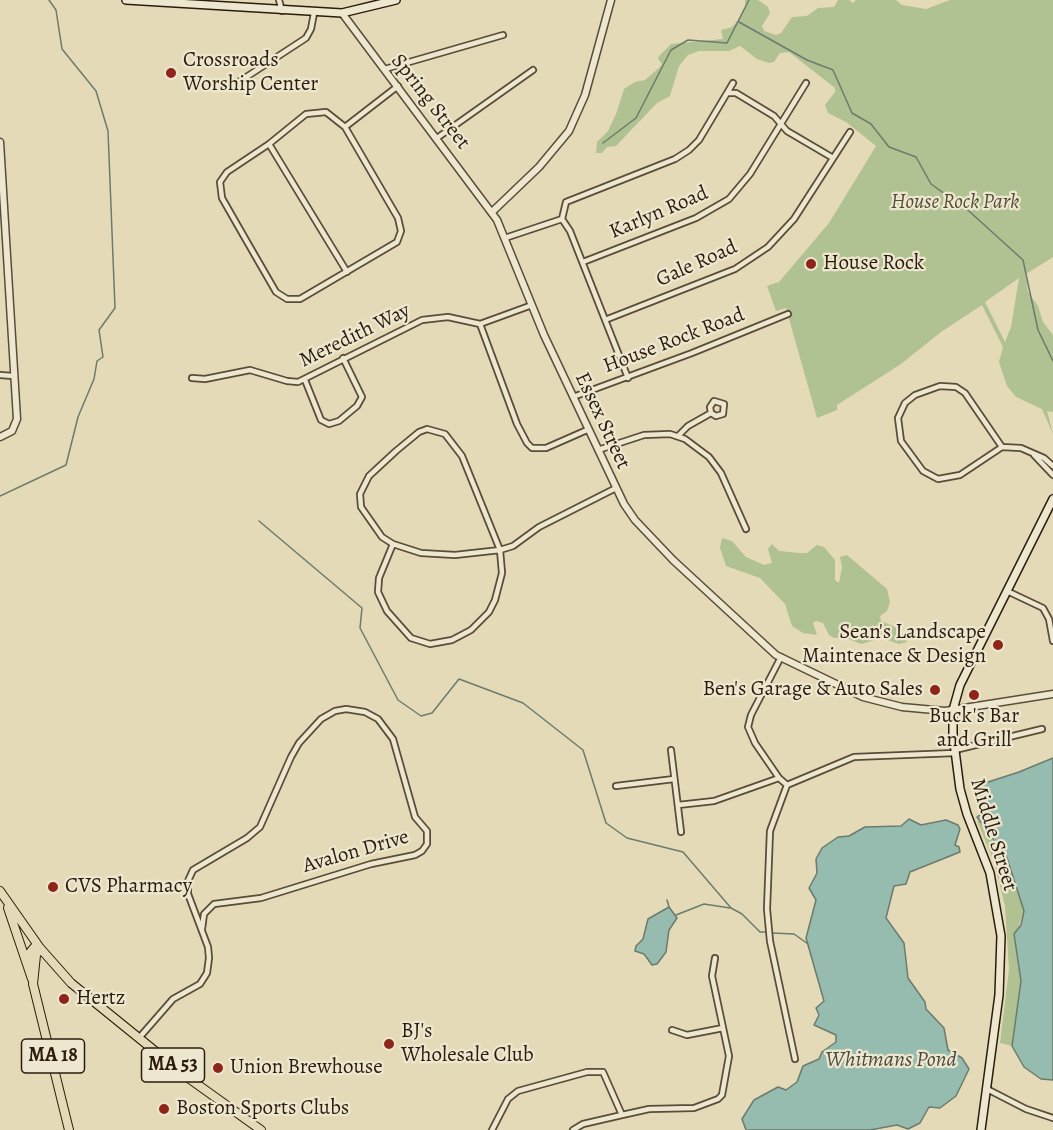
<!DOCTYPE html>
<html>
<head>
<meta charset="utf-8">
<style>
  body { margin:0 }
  canvas { display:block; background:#e5dab7 }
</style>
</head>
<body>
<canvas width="1053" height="1130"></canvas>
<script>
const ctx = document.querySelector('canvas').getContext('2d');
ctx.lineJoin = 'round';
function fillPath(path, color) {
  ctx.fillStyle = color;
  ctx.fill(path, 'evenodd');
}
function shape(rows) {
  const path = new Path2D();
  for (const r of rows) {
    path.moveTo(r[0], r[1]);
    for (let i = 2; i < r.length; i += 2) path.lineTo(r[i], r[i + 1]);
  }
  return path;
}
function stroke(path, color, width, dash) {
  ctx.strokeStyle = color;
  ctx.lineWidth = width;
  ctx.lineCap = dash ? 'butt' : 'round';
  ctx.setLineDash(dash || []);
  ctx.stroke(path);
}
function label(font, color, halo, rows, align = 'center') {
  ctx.font = font + ' Alegreya,serif';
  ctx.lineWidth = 4.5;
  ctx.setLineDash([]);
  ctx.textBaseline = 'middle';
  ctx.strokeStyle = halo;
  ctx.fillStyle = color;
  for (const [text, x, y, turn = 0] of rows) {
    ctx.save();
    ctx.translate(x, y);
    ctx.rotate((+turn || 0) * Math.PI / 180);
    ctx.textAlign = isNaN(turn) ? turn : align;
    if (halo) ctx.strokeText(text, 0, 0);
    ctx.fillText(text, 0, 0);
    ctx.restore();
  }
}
fillPath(shape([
  [745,0,758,0,768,7,770,13,762,26,764,31,776,35,781,33,792,17,807,16,818,8,834,7,838,0,849,0,853,3,856,0,896,0,902,5,926,9,950,0,1053,0,1053,257,1026,274,1028,292,1038,306,1043,322,1053,335,1053,412,1047,411,1053,434,1042,409,1016,397,1007,386,999,362,1003,347,982,305,941,332,901,364,837,405,837,410,817,418,786,308,776,311,767,286,779,282,829,223,876,146,846,122,828,113,825,105,835,92,835,88,789,52,780,53,774,62,769,63,757,59,740,46,729,51,699,51,688,55,679,66,670,96,657,103,616,146,607,147,602,153,596,153,597,142,608,131,616,114,624,89,635,82,645,80,659,68,662,64,658,59,659,56,671,44,723,39,721,30,732,27,738,20,745,6],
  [1019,278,1011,327,1005,342,985,302],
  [722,538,732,541,746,557,764,565,772,563,768,549,772,544,779,551,800,553,807,553,817,545,824,547,835,560,835,580,839,583,842,567,840,557,847,555,887,589,890,602,887,611,880,616,881,621,900,629,907,642,899,644,882,638,861,644,846,638,834,638,829,635,823,623,816,621,813,623,817,635,803,633,792,626,785,604,760,578,726,566,720,548],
  [977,821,983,822,994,844,1007,858,1024,911,1015,937,1021,981,1012,1046,1000,1043,1009,969,1005,906,994,862]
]), '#b0c192');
const water = shape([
  [1053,758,1053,1080,1041,1079,1024,1067,1012,1046,1021,981,1014,934,1021,925,1024,911,1007,858,977,817,981,814,977,799,982,784,1019,772,1053,758],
  [909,819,921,825,946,820,958,825,960,829,955,845,959,847,960,852,910,872,906,884,894,886,886,918,904,943,908,978,925,1002,926,1009,944,1028,948,1050,962,1058,969,1069,956,1096,940,1108,929,1107,920,1123,908,1129,897,1125,870,1130,746,1130,742,1119,754,1100,778,1087,786,1090,797,1082,803,1066,819,1059,822,1052,836,1042,836,1035,814,1025,819,1015,816,1008,824,1001,806,938,816,900,809,888,817,873,816,859,822,848,838,837,849,836,865,827,901,826,909,819],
  [669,907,677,918,669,930,666,952,657,964,652,965,644,954,635,951,636,946,643,939,648,919,669,907]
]);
fillPath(water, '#96bbaf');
stroke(water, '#6b7b6e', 1.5);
stroke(shape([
  [739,22,807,60,833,70,852,113,871,124,889,147,916,157,931,184,970,212,1023,260,1038,330,1053,361],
  [603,143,636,118,671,50,688,40,727,43,749,0],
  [0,496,66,465,78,417,94,379,97,361,103,357,99,330,115,308,108,131,96,91,62,49,56,10,49,0],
  [259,521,362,608,360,628,398,700,421,716,432,713,459,679,523,703,583,750,606,823,627,838,683,852,731,908,742,914,760,932,767,932],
  [667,900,669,907],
  [676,915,704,904,730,908],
  [772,933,794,934,808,944]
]), '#6b7b6e', 1.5);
const minor = shape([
  [279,0,282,11],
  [385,69,503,35],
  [231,87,306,38,311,29,314,13],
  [728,93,736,93,774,116,787,131,833,158],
  [345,127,326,112,306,114,269,144,227,172,220,182,222,198,242,233,276,292,287,299,300,299,397,242,401,231,398,218,345,127,398,86],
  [437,138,533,70],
  [269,144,347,272],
  [562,219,566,202,675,159,689,150,699,140,733,83],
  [562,219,570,231,628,378],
  [505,238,562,219],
  [583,262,696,218,729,199,750,174,806,83],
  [605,320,735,269,768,247,794,219,850,132],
  [480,324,517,424,527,443,532,448,546,448,587,430],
  [0,375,13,376],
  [192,378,205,379,250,370,287,381,298,382,422,320,448,317,480,324,532,305],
  [305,380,321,420,329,424,339,421,357,406,362,397,343,358],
  [573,397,692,353,788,314],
  [678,436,688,426,711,413,710,407,714,401,724,404,723,414,716,416,711,413],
  [1002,447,960,475,938,479,923,471,901,441,898,418,905,403,915,395,940,386,956,387,965,393,1002,447,1021,448,1044,458,1053,466],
  [598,450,644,435,670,434,685,439,709,457,721,473,746,529],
  [1034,455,1053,475],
  [393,544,379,578,378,592,387,611,411,638,430,644,452,640,471,630,489,612,495,600,502,573,500,550,455,555,421,553,393,544,382,537,361,507,360,494,369,476,396,451,419,432,427,429,445,434,462,456,500,550,513,546,539,527,616,488],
  [1007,591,1043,608,1049,619,1053,641],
  [781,657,751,715,748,727,755,743,779,778,787,785,770,831,767,909,770,941,795,1059],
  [671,750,681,832],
  [955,750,1042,729],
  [787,785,854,757,955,753],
  [616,786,674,779],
  [678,805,714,801,779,778],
  [672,1030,687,1035,723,1028],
  [139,1038,173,999,200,984,207,973,209,958,208,947,188,894,188,881,193,870,247,838,260,827,291,757,299,743,321,719,335,711,346,709,365,712,378,719,393,739,415,817,427,831,427,844,422,851,415,855,371,864,261,898,214,904,204,914,202,929],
  [987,1089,1026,1109,1053,1118],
  [622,1115,649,1109,694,1108,718,1099,722,1095,729,1056,712,976,715,958],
  [492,1130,508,1099,518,1091,587,1072,603,1072,622,1115,583,1124,573,1130]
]);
const tertiary = shape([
  [342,13,497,220,544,335,624,504,635,520,673,560,776,655,863,697,902,707,945,711,1053,694],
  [0,142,17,419,12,431,0,437],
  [492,212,539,167,569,131,585,95,611,0]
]);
const secondary = shape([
  [126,0,342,13,396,0],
  [981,1130,999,995,1001,936,990,873,967,814,960,789,953,735,953,710,960,685,1053,499]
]);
const primary = shape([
  [0,891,40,948,71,983,187,1077,261,1130],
  [8,908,32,979],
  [40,948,36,955,33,984,69,1130],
  [27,964,28,955,37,944]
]);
stroke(minor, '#5a4c38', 8);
stroke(tertiary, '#5a4c38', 9);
stroke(secondary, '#2b1c0d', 10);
stroke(primary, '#2b1c0d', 10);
stroke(minor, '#eee7d0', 4.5);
stroke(tertiary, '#eee7d0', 6);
stroke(secondary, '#eee7d0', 7);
stroke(primary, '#e5dab7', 8);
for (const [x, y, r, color] of [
  [171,73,6,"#8f2418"],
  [811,264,6,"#8f2418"],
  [998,645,6,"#8f2418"],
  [935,690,6,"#8f2418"],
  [974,695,6,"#8f2418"],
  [53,887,6,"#8f2418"],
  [64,999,6,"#8f2418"],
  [389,1044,6,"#8f2418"],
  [218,1068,6,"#8f2418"],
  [164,1109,6,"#8f2418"]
]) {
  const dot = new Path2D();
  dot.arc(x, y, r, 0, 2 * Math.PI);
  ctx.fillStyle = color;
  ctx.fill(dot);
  stroke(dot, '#eee7d0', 2);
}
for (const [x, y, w] of [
  [53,1056,63],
  [173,1065,63]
]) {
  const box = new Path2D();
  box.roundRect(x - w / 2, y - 17, w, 34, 4.5);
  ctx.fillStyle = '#eee7d0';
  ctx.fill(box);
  stroke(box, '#2b1c0d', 1.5);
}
label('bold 20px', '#2b1c0d', null, [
  ["MA 18",53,1056],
  ["MA 53",173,1065]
]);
label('21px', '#2b1c0d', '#eee7d0', [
  ["Crossroads",183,61],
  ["Worship Center",183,85],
  ["House Rock",823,264],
  ["Sean's Landscape",986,633,"right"],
  ["Maintenace & Design",986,657,"right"],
  ["Ben's Garage & Auto Sales",923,690,"right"],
  ["Buck's Bar",974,717,"center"],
  ["and Grill",974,741,"center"],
  ["CVS Pharmacy",65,887],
  ["Hertz",76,999],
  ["BJ's",401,1032],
  ["Wholesale Club",401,1056],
  ["Union Brewhouse",230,1068],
  ["Boston Sports Clubs",176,1109]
], 'left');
label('21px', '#2b1c0d', '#eee7d0', [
  ["Spring Street",430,102,52],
  ["Karlyn Road",659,213,-23],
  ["Gale Road",697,264,-24],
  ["Meredith Way",355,336,-26],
  ["House Rock Road",674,341,-21],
  ["Essex Street",602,421,65],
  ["Middle Street",993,835,73],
  ["Avalon Drive",356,852,-16]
]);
label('italic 21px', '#534e35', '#eee7d0', [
  ["House Rock Park",955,203]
]);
label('italic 22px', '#4b4c3e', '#eee7d0', [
  ["Whitmans Pond",891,1061]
]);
</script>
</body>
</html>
